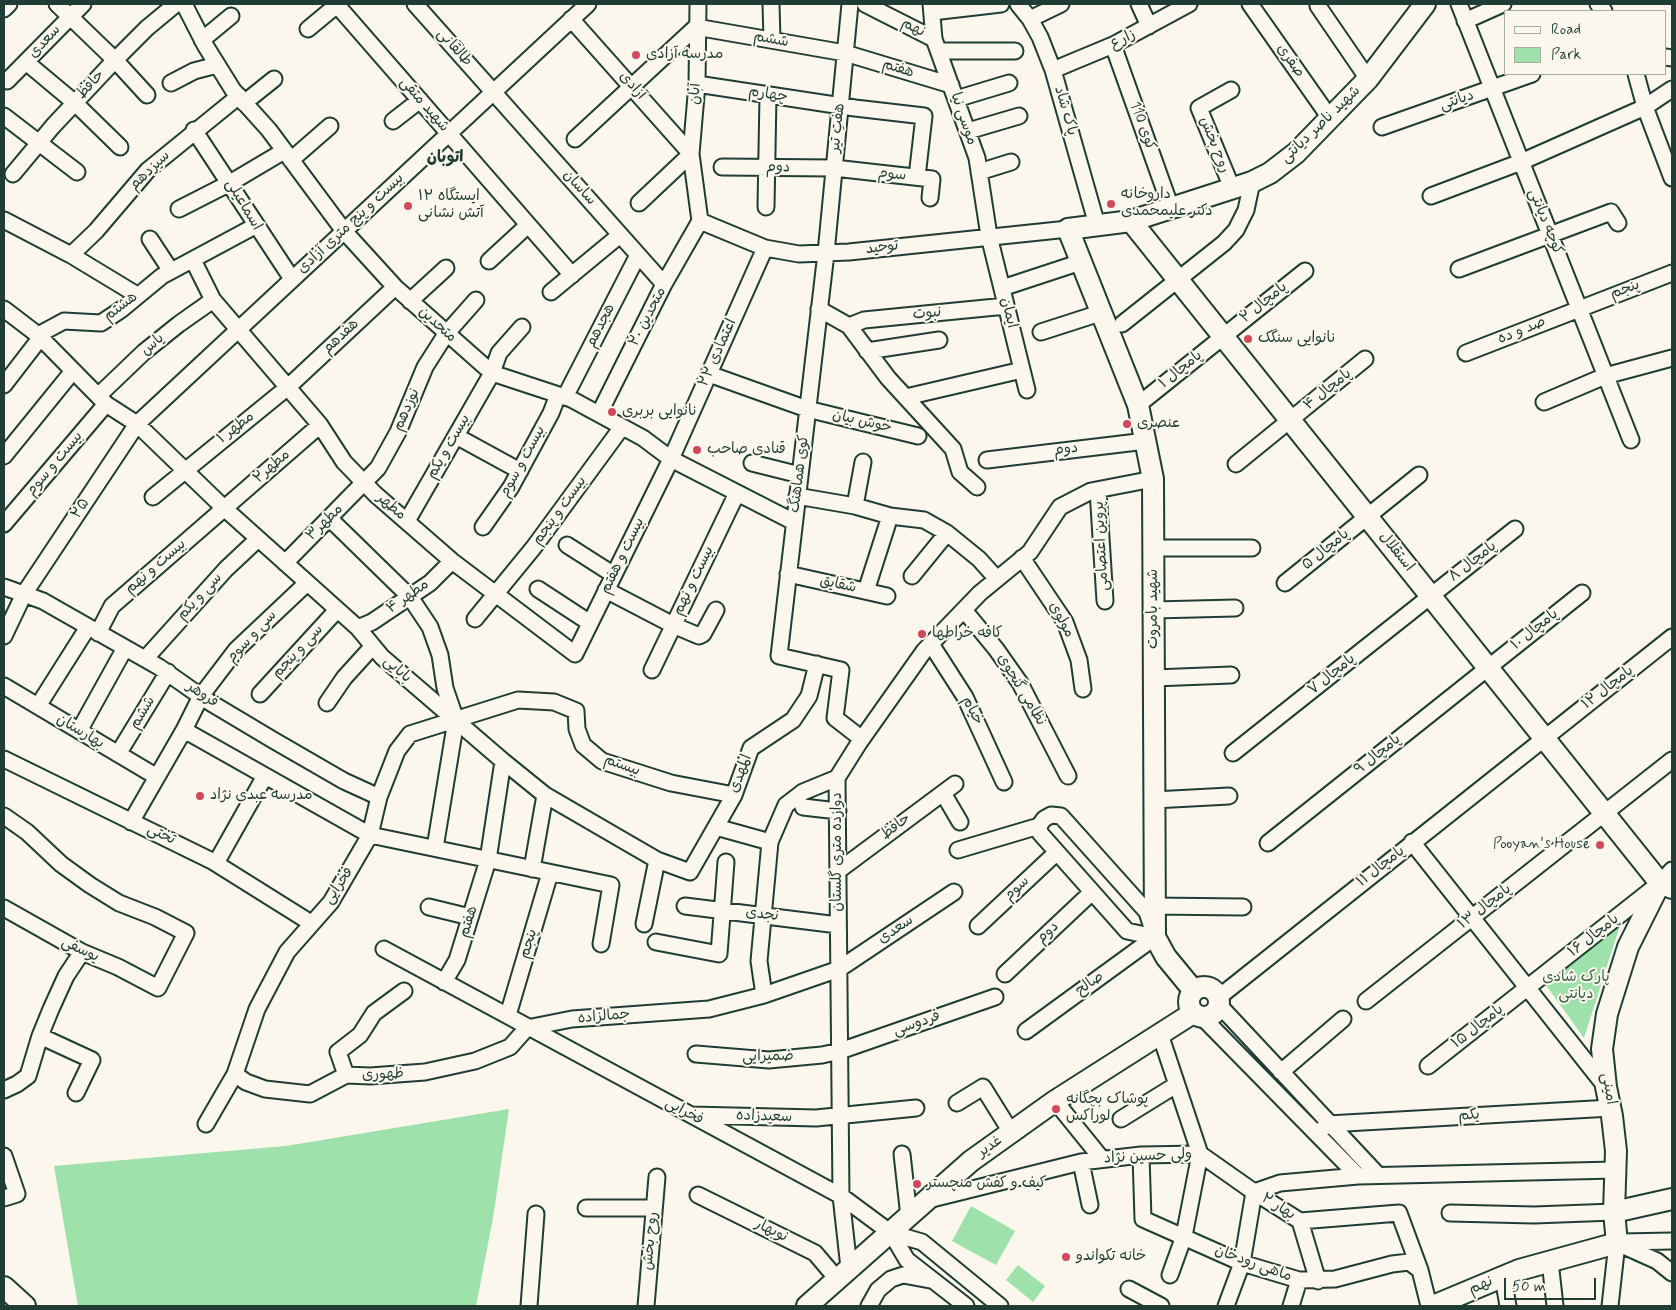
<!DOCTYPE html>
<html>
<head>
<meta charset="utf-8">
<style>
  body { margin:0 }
  #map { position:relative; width:1676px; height:1310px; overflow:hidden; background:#fbf7ec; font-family:Mynerve,sans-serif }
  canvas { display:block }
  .frame { position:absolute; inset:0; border:5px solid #1f3d34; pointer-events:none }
  .legend { position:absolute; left:1504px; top:10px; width:162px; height:65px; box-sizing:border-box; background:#fbf7ec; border:1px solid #a3ada2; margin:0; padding:6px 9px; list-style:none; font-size:15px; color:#1f3d34 }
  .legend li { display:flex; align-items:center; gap:10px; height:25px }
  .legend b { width:25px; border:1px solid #a3ada2 }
  .scale { position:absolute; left:1504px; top:1278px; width:92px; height:22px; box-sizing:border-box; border:2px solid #1f3d34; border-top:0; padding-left:6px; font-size:15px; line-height:18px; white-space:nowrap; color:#1f3d34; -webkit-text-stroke:4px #fbf7ec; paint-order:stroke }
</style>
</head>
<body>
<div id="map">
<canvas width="1676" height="1310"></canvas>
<div class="frame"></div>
<ul class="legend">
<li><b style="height:6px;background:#fbf7ec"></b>Road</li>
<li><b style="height:14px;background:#9ee1ab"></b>Park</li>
</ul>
<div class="scale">50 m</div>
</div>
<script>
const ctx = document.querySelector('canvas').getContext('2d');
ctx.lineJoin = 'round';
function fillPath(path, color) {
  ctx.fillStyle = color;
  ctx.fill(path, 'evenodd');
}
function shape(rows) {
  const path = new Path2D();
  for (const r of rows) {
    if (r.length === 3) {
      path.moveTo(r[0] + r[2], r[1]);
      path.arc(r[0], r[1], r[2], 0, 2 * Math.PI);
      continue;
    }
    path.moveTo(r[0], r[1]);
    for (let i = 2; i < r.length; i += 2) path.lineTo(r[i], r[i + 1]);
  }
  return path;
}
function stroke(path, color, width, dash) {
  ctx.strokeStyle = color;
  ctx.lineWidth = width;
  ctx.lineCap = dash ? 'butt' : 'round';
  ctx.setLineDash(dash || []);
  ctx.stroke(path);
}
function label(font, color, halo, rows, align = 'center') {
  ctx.font = font + ' Mynerve,"Playpen Sans Arabic",sans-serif';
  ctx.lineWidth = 4;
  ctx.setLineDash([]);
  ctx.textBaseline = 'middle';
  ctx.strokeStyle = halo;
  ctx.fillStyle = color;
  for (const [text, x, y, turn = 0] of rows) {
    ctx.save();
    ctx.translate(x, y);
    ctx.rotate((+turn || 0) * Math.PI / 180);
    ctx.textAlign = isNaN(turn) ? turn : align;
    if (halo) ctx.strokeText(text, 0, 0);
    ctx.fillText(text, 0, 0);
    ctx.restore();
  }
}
fillPath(shape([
  [1622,919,1584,1038,1543,981],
  [509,1109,493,1218,476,1306,78,1306,54,1166,286,1146],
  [971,1206,1015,1231,996,1265,952,1241],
  [1018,1265,1045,1286,1033,1302,1006,1280]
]), '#9ee1ab');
const minor = shape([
  [57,4,115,60,147,95],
  [184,4,205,45,233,90,269,130,344,231,395,287,492,373,571,399,643,438,671,459,794,522],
  [336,4,572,275],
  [415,4,664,284],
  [698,4,697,84,691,154,700,221],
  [771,4,772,40],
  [850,4,826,253,779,656,841,670,835,718,862,739],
  [865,4,934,39],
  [931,4,934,39,977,158,989,236,1027,390],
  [1018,4,1030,19,1040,37,1053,70,1097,225],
  [1139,4,1149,26],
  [1250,4,1330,118],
  [1459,4,1631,440],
  [1598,4,1604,11],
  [1318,6,1368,79],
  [4,9,9,4],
  [932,12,1001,4],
  [571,19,691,154],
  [1030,19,1061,4],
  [1465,21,1503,4],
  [308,29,337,5],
  [202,40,231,16],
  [1113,45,1171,208],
  [940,51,1015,51],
  [1665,57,1672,58],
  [26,62,75,103,120,147],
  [1053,70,1113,45,1189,4],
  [1636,74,1645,107,1672,178],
  [7,81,83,4],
  [171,83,194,71,217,65],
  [697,84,855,108,924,116,917,177],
  [1231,90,1199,108,1232,188],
  [956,99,1009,83],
  [244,103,274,79],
  [4,116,77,172],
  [393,121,420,100],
  [1382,127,1532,74],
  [194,130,292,279],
  [968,131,1019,116],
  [575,139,696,27,845,53,951,85],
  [291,160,330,126],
  [722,167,834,168,932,179,930,198],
  [979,172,1011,162],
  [13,174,53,126,115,60,147,28,176,4],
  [1431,196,1521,162,1645,107,1672,89],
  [639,203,691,154],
  [766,207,768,95],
  [179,209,230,183,284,151],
  [4,220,71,255,137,295],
  [700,221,765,248,799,254,849,252,1068,229],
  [150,239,171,271],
  [71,255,96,231,148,170,239,96],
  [193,260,213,300,320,425,344,462,375,494,452,561,575,654,671,459,765,248],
  [489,261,528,225],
  [1459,269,1611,212,1618,223],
  [1002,288,1081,262],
  [551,292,620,235],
  [410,301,446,268],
  [4,309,38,335,106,404,137,424,224,508,358,628,382,657,503,761,545,795,657,860,690,872,734,795,751,748,793,720,809,696,817,664],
  [819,309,849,326,888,378,953,449,960,472,977,487],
  [1122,324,1224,243,1236,230,1246,210,1252,182],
  [849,326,864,320,1006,306],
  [1041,332,1100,313],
  [38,335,64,321,101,323,122,309,162,276,255,226],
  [867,351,939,340],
  [1466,353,1672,273],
  [709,374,807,409,918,436],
  [4,385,41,337],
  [98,396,144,352,179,324,213,300],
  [565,397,638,255],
  [906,397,1022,370],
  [1544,402,1605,376,1672,358],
  [1138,405,1305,271],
  [599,414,664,284,700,221],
  [456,436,520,471],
  [4,456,73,371],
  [987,460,1146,441],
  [752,463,800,475],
  [1236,464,1365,359],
  [1098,490,1105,601],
  [797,496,855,506,890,516,924,520,947,533,979,559,997,579],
  [153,497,288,387,395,287],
  [855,506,863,462],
  [329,518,410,597,430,627,440,655,445,688,456,720,435,848],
  [407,521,492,373,499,353,522,327],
  [4,524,106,404],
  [483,527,511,487,551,413,558,395],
  [567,545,614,575],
  [1154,548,1252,548],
  [1022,558,1065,622,1079,660,1083,689],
  [285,563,378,468,398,432,425,367,446,334,476,300],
  [788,574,887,596],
  [912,576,947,533],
  [1285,583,1419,475],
  [4,587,43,601,64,613,159,667,206,700,273,740,344,781,379,797],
  [538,589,590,623],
  [606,590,673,625,699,636,703,634,716,610],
  [866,591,890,516],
  [964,610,996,649,1020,683,1068,776],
  [1154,610,1235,608],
  [475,619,534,547,622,427],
  [358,628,372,622,430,583,452,561],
  [98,633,112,606,320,425],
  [4,636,24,594,137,424,588,4],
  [931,644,965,697,1004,782],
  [145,659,226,569,258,539],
  [652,670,737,493],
  [1154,678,1231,675],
  [4,686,157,777],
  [260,694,337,610],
  [327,703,344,678,373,646],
  [38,706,88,627],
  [184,730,201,696,236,650,307,583],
  [79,731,125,648],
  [1233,753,1515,529],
  [118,754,168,672],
  [4,759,212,861,311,923],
  [943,793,960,822],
  [1154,800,1229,796],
  [803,807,838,811],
  [1051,815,1061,816,1147,912,1155,937,1127,931,1040,833,1039,826,1044,819,1051,815],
  [4,816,27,832,61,864,90,885,119,903,155,917,186,933,158,988,118,967,82,952,4,908],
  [131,822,184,730,370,835,611,885,601,944],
  [716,827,770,842],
  [1412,842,1606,1087],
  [1268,843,1582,593],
  [958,850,1039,826],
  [216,863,265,776],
  [532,869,545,795],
  [838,871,955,784],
  [685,906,838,925],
  [1153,906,1243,907],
  [429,907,470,917],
  [644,924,657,860],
  [978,926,1056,853],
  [656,942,719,954,726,862],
  [384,949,841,1196,891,1233,922,1242,1000,1306],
  [1005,974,1092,892],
  [444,982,457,960,488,860,503,761],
  [764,995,759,961,770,842,786,805,803,792,837,778],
  [1219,997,1672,637],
  [1366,1001,1672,760],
  [1219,1005,1378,1175],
  [508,1015,550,873],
  [1203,1018,1358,1176],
  [527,1028,572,1019,709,1009,764,995,839,969,954,892],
  [1026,1031,1155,937],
  [1160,1034,1200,1154,1184,1236,1170,1275],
  [40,1036,92,1060,76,1093],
  [696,1054,769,1060,822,1055,840,1051,995,997],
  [1428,1066,1660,883,1672,870],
  [1281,1072,1343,1019],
  [235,1074,246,1082,265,1089,310,1094,346,1075,370,1076,425,1072,475,1061,510,1047,527,1028],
  [346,1075,338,1052,360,1035,374,1013,404,991],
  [4,1090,17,1084,28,1076,40,1036,51,1009,66,976,82,952],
  [1055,1101,1102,1159],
  [957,1103,983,1087,1011,1132],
  [692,1115,816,1118,916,1108],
  [1121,1119,1176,1085],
  [206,1124,235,1074,257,1009,287,952,331,902,370,835,379,797,397,751,410,734,518,700,554,702,576,711,577,729,583,745,602,761,671,783,734,795],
  [1317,1134,1328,1124,1611,1108],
  [902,1154,909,1217],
  [1141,1155,1143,1219,1242,1263,1299,1280,1335,1279,1392,1264,1409,1262,1420,1270,1429,1306],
  [4,1156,17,1194,4,1198],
  [1081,1162,1090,1205],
  [698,1195,815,1253,837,1279],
  [928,1200,1081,1162,1141,1155,1200,1154,1254,1192,1280,1183,1358,1176,1615,1170],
  [586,1208,654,1208],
  [1450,1213,1534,1215,1614,1212],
  [1300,1221,1399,1213,1420,1270],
  [891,1233,907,1260,966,1306],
  [1621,1242,1672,1241],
  [1617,1243,1657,1261,1672,1273],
  [1550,1261,1555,1306],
  [849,1268,841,1196,837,778,859,743,924,651,980,593,1030,552,1060,507,1091,491,1153,479],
  [1503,1277,1508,1306],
  [1129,1289,1161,1306],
  [529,1306,536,1214],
  [646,1306,657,1177],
  [869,1306,878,1290,891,1279,903,1275,930,1280],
  [1226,1306,1242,1263,1254,1192,1300,1221,1318,1281],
  [1291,1306,1299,1280],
  [1610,1306,1617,1243]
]);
const major = shape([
  [1131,221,1660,883,1672,888],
  [1204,1002,15],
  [1194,991,1166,957,1155,937,1153,479,1138,405,1068,229,1131,221,1252,182,1270,173,1296,153,1368,79,1425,4],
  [1614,1212,1672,1199],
  [4,1287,25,1306],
  [807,1306,971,1161,1055,1101,1193,1013],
  [1433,1306,1519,1270,1617,1243,1614,1212,1616,1151,1612,1116,1606,1087,1602,1049,1607,1014,1628,947,1660,883]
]);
stroke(minor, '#1f3d34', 19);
stroke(major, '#1f3d34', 24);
stroke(minor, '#fbf7ec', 15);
stroke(major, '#fbf7ec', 20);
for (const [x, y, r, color] of [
  [636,55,5,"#d1495b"],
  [1111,204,5,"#d1495b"],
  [408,206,5,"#d1495b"],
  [1248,339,5,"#d1495b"],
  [612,412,5,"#d1495b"],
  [1127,424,5,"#d1495b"],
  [697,450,5,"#d1495b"],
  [922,634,5,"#d1495b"],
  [200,796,5,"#d1495b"],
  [1600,845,5,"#d1495b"],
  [1056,1109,5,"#d1495b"],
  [917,1184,5,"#d1495b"],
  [1066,1257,5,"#d1495b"]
]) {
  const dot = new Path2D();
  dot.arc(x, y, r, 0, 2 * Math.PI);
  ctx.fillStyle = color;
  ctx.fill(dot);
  stroke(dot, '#fbf7ec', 2);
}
label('15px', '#1f3d34', '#fbf7ec', [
  ["نهم",913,28,27],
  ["ششم",771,40,10],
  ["زارع",1123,40,-26],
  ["سعدی",45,42,-47],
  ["طالقانی",454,48,48],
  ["صفری",1290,61,55],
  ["هفتم",898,69,17],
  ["حافظ",91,85,-47],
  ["آزادی",632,86,48],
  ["آبان",696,94,-87],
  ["چهارم",768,95,9],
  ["دیانتی",1457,101,-19],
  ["شهید متقی",424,105,49],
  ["پاک شاد",1065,111,74],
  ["موسی نیا",963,119,71],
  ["شهید ناصر دیانتی",1321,125,-44],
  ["کوی 110",1142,126,70],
  ["هفتِ تیر",838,128,-84],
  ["روح بخش",1214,145,68],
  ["دوم",778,168,1],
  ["سیزدهم",150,171,-44],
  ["سوم",892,175,6],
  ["ساسان",579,188,48],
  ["اسماعیلی",243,205,59],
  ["کوچه دیانتی",1545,222,68],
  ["بیست و پنج متری آزادی",351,224,-43],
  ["توحید",882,248,-7],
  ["پنجم",1625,290,-20],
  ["پامچال ۲",1264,303,-39],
  ["هشتم",121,307,-37],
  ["ایمان",1008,313,76],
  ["نبوت",927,314,-5],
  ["متحدین ۲۰",648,317,-63],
  ["متحدین",437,325,42],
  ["هجدهم",601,326,-63],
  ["صد و ده",1522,331,-22],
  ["هفدهم",341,337,-43],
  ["یاس",153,345,-41],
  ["اعتمادی ۲۲",718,353,-66],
  ["پامچال ۱",1181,370,-39],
  ["پامچال ۴",1328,390,-39],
  ["نوزدهم",407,410,-66],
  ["خوش بیان",862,422,13],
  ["مطهر ۱",236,428,-38],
  ["بیست و یکم",449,447,-60],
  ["دوم",1066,450,-7],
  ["بیست و سوم",523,462,-61],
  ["بیست و سوم",55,464,-50],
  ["مطهر۲",272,467,-41],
  ["کوی هماهنگ",800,474,-83],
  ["مطهر",391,507,41],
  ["۲۵",81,509,-57],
  ["بیست و پنجم",560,511,-54],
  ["مطهر۳",325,523,-45],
  ["پروین اعتصامی",1102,546,-93],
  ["پامچال ۵",1326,550,-39],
  ["استقلال",1396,552,51],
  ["بیست و هفتم",623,556,-64],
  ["پامچال ۸",1473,562,-38],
  ["بیست و نهم",156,567,-41],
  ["بیست و نهم",694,581,-64],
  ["شقایق",838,585,12],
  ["سی و یکم",200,597,-47],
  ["مطهر ۴",408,597,-35],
  ["شهید بامروت",1154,609,-90],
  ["مولوی",1061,620,62],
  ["پامچال ۱۰",1535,630,-39],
  ["سی و سوم",252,637,-47],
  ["سی و پنجم",298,652,-47],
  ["بابایی",397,670,42],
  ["پامچال ۷",1332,675,-39],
  ["پامچال ۱۲",1608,688,-38],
  ["نظامی گنجوی",1021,690,59],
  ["فروهر",202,695,34],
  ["خیام",972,711,62],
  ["ششم",143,713,-59],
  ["بهارستان",80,732,31],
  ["پامچال ۹",1378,755,-39],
  ["بیستم",622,766,20],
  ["المهدی",741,774,-69],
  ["حافظ",896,827,-37],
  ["تختی",161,835,25],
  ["دوازده متری گلستان",838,852,-90],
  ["پامچال ۱۱",1381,867,-38],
  ["فخرایی",339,886,-56],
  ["سوم",1017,889,-43],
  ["پامچال ۱۳",1485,907,-38],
  ["نجدی",762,915,7],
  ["هفتم",469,922,-73],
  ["سعدی",896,930,-34],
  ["دوم",1048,933,-43],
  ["پامچال ۱۶",1594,936,-38],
  ["پنجم",529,944,-73],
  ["یوسفی",80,950,25],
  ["صالح",1090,984,-36],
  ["جمالزاده",604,1017,-5],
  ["فردوسی",917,1024,-19],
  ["پامچال ۱۵",1478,1027,-38],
  ["ضمیرایی",768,1057,-1],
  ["ظهوری",383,1075,-2],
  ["امینی",1608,1089,80],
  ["فخرایی",684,1112,28],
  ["یکم",1469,1116,-3],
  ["سعیدزاده",764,1117,2],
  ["غدیر",990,1147,-35],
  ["ولی حسین نژاد",1148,1157,-3],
  ["بهار ۲",1278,1207,32],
  ["نوبهار",771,1231,26],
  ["روح بخش",651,1241,-85],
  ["ماهی رودخان",1253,1264,20],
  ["نهم",1481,1286,-23]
]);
label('15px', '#1f3d34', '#fbf7ec', [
  ["مدرسه آزادی",646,55],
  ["داروخانه",1121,195],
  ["دکتر علیمحمدی",1121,212],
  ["ایستگاه ۱۲",418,197],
  ["آتش نشانی",418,214],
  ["نانوایی سنگک",1258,339],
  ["نانوایی بربری",622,412],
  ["عنصری",1137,424],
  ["قنادی صاحب",707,450],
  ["کافه خراطها",932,634],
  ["مدرسه عبدی نژاد",210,796],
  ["Pooyan's House",1590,845,"right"],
  ["پوشاک بچگانه",1066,1100],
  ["لوراکس",1066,1117],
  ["کیف و کفش منچستر",927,1184],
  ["خانه تکواندو",1076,1257]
], 'left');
label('15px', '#385e4c', '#fbf7ec', [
  ["پارک شادی",1576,978],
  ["دیانتی",1576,995]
]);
label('bold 16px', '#1f3d34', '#fbf7ec', [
  ["اتوبان",445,159]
]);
</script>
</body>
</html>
